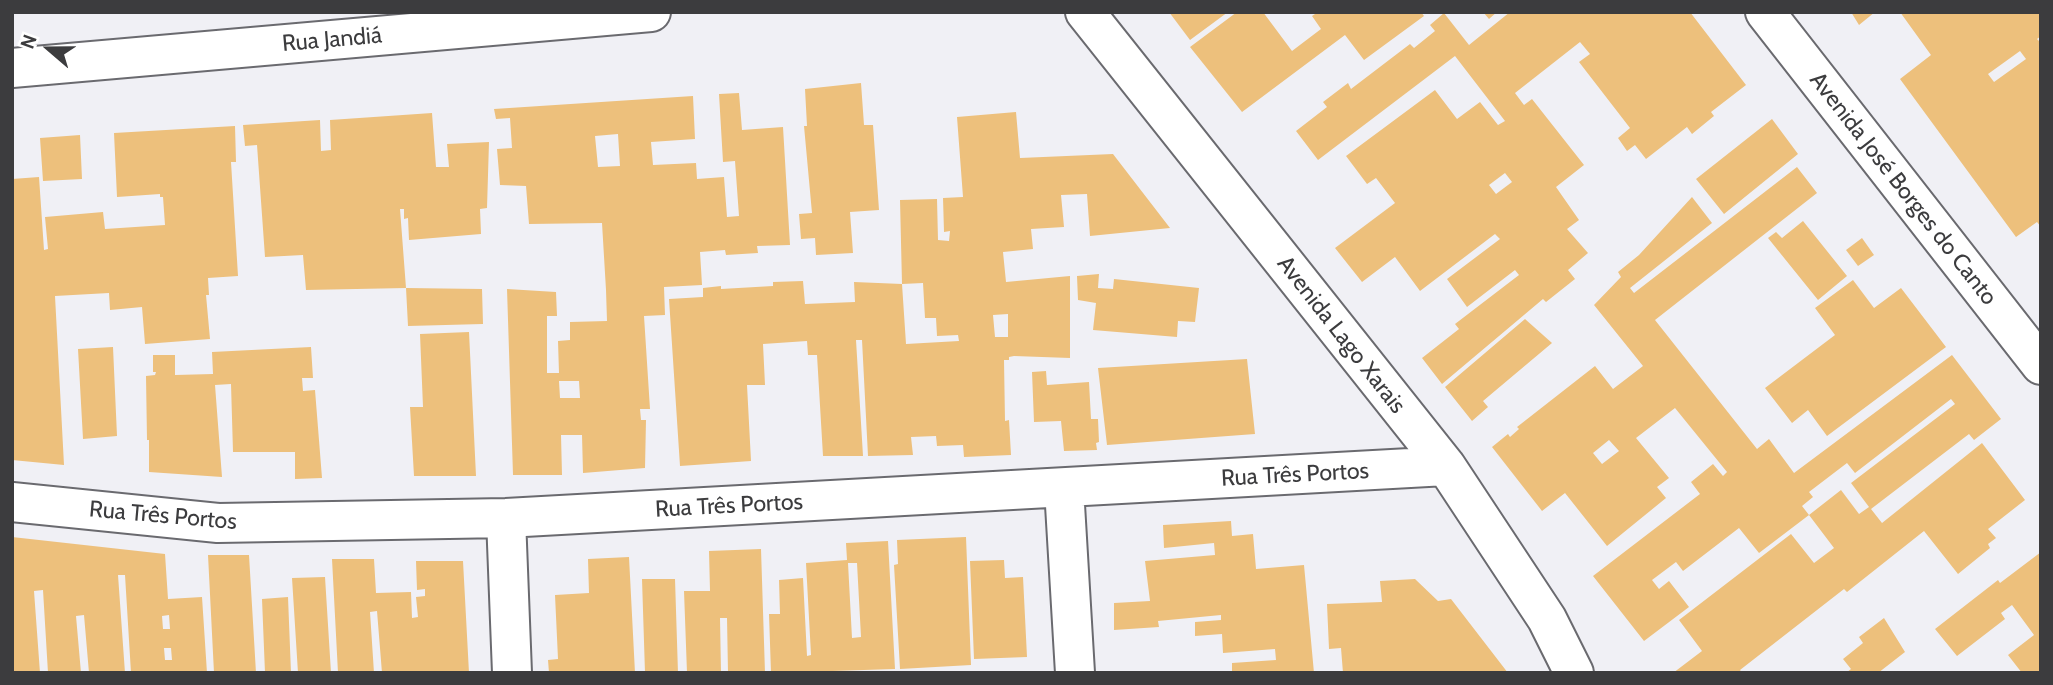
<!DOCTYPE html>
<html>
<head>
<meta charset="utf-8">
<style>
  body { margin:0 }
  #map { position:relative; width:2053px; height:685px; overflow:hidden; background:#f0f0f5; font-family:Cabin,sans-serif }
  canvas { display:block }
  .frame { position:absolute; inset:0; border:14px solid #3c3c3e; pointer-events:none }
  .north { position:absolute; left:14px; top:14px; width:70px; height:70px; -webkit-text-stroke:5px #fff; paint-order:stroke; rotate:290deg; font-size:19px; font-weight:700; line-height:28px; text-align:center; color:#3c3c3e }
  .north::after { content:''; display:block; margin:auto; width:24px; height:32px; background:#3c3c3e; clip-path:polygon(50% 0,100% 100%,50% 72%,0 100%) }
</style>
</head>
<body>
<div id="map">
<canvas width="2053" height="685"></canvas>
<div class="frame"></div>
<div class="north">N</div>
</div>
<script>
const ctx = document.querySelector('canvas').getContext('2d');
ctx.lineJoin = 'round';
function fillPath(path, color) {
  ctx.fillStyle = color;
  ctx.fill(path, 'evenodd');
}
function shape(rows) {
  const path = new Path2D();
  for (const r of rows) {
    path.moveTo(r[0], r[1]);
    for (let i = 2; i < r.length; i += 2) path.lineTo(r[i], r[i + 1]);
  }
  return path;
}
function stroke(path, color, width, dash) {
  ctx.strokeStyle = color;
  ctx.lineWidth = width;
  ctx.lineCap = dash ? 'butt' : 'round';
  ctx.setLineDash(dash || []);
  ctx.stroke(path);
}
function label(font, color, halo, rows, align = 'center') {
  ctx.font = font + ' Cabin,sans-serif';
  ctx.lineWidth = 7;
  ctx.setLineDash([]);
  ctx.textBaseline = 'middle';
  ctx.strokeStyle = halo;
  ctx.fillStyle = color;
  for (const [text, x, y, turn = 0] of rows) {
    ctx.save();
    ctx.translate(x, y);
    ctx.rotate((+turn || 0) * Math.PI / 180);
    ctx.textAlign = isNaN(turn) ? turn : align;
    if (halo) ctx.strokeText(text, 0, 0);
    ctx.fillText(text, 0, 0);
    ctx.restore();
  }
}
fillPath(shape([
  [1169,12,1228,12,1190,40],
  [1237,12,1263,12,1292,51,1321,29,1312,16,1318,12,1421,12,1424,16,1364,60,1345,35,1242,112,1190,47],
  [1483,12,1497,12,1489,19],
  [1510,12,1690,12,1746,85,1711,112,1714,116,1692,134,1687,127,1646,159,1635,145,1627,151,1618,138,1630,128,1579,62,1590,54,1580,42,1515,93,1524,105,1532,99,1584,165,1556,187,1579,220,1567,229,1588,253,1568,270,1575,279,1546,302,1543,299,1442,384,1422,358,1459,329,1455,324,1519,275,1515,270,1467,307,1447,279,1500,239,1495,234,1420,291,1395,257,1362,282,1335,248,1395,203,1376,178,1367,184,1346,156,1435,90,1457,119,1480,102,1498,125,1505,121,1455,56,1318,160,1296,131,1327,107,1323,102,1348,83,1351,89,1410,44,1414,48,1435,31,1430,25,1444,13,1469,45],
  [1505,173,1512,182,1496,194,1489,185],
  [1851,12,1875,12,1859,25],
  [1900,12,2041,12,2041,36,2037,39,2041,43,2041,227,2037,222,2016,237,1900,79,1931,55],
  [2020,51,2026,59,1994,82,1988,74],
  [861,83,864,125,873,125,879,210,850,212,853,253,816,255,815,238,801,239,799,214,812,213,804,126,807,126,805,89],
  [739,93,742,130,783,127,790,245,757,246,758,253,726,255,725,250,700,252,702,285,664,287,665,315,644,316,650,409,640,409,641,420,646,420,645,468,583,473,582,435,561,435,562,475,513,475,507,289,556,292,557,316,547,316,547,373,559,373,558,341,570,340,570,322,607,321,606,290,602,223,529,224,526,186,500,185,497,149,512,148,510,118,496,119,494,109,693,96,695,139,651,142,653,165,696,163,697,179,724,177,727,217,739,216,735,161,723,162,719,94],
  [618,134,620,166,598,167,595,136],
  [559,381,579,381,580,398,560,398],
  [1016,112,1020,158,1113,154,1170,228,1090,236,1087,194,1061,195,1064,227,1031,229,1033,249,1003,252,1006,282,1070,276,1070,358,1014,356,1009,357,1009,360,1004,360,1005,421,1009,420,1011,455,964,457,963,445,937,446,936,436,911,437,913,455,868,456,862,340,856,340,863,456,823,456,817,355,808,355,807,341,763,344,765,385,747,385,751,461,680,466,669,299,703,297,703,288,721,286,721,289,773,286,773,282,803,281,805,304,855,302,854,282,902,284,906,344,959,341,958,335,937,336,936,318,925,318,923,283,902,284,900,200,937,199,938,240,949,241,950,231,944,232,943,198,963,197,957,117],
  [1008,314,1008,337,995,337,993,315],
  [432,113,436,167,449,167,447,144,489,142,487,208,480,209,481,234,409,240,408,218,404,219,404,209,400,209,406,288,306,290,303,255,265,257,257,145,245,146,243,125,320,120,321,151,331,150,330,120],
  [1772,119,1798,154,1724,214,1696,179],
  [235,126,236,162,231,162,238,276,208,278,209,295,206,295,210,339,145,344,142,307,110,310,109,293,55,296,64,465,12,460,12,179,39,177,44,250,48,249,45,217,103,212,105,229,165,225,163,197,160,197,160,194,117,197,114,133],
  [80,135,82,179,43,181,40,138],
  [1797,167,1817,193,1655,320,1757,449,1769,439,1794,473,1952,355,2001,419,1974,440,1969,434,1871,509,1882,523,1982,443,2025,500,1988,529,1996,538,1988,544,1990,548,1958,574,1924,531,1847,592,1844,589,1740,670,1742,673,1673,673,1702,651,1679,620,1791,534,1814,563,1834,548,1809,515,1759,553,1739,528,1683,571,1676,562,1652,580,1659,589,1669,581,1689,607,1644,641,1593,576,1700,494,1691,482,1713,464,1723,476,1727,472,1675,408,1636,438,1669,478,1657,487,1666,498,1607,546,1565,493,1542,511,1492,447,1508,434,1510,437,1519,429,1517,427,1595,366,1613,389,1643,366,1594,305,1621,277,1618,272,1639,255,1692,197,1712,223,1630,288,1634,293],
  [1951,399,1955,404,1851,483,1869,507,1859,514,1841,490,1809,515,1802,506,1813,497,1809,492,1847,463,1855,473],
  [1609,440,1619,451,1602,464,1593,453],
  [1803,221,1847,276,1818,300,1768,238,1776,232,1782,238],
  [1862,238,1874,255,1858,266,1846,250],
  [1099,274,1098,288,1113,289,1114,279,1199,288,1195,322,1178,321,1177,337,1093,330,1096,303,1078,300,1077,276],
  [1853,280,1874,308,1901,288,1946,347,1827,436,1808,410,1792,423,1765,388,1835,335,1815,308],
  [406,288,482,289,483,324,408,326],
  [1525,319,1552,343,1483,401,1488,407,1472,421,1445,387],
  [469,332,476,476,414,476,410,407,423,407,420,334],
  [113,347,117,436,83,439,78,349],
  [311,347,313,378,302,378,303,391,315,390,322,478,295,479,295,452,233,452,231,384,215,385,222,477,149,472,149,440,147,440,146,376,155,375,156,372,153,372,153,355,175,355,175,375,213,374,212,352],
  [1247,359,1255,434,1107,445,1098,368],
  [1046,371,1047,385,1089,382,1091,419,1098,419,1099,442,1096,443,1097,450,1064,451,1061,421,1034,422,1032,372],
  [1231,521,1232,536,1253,534,1256,569,1304,565,1314,673,1232,673,1232,663,1276,660,1275,649,1223,653,1222,634,1195,636,1195,622,1221,620,1221,615,1158,621,1159,627,1114,630,1114,603,1150,601,1145,561,1215,555,1214,543,1164,548,1163,525],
  [12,537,165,554,168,599,202,597,207,673,131,673,125,575,118,575,125,673,89,673,84,615,76,616,81,673,48,673,43,590,34,591,40,673,12,673],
  [169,615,170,629,163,629,162,616],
  [164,648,171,648,172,660,165,660],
  [966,537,971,665,900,669,894,565,898,564,897,540],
  [888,541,895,669,771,673,769,614,780,614,779,580,803,578,807,656,811,655,806,563,847,560,846,543],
  [848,563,857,563,861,637,852,638],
  [761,549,765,673,728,673,727,618,720,618,721,673,687,673,684,591,710,591,709,551],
  [2041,552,2041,673,2022,673,2008,655,2034,635,2012,605,2001,613,2005,619,1957,656,1935,629,1998,580,2000,583],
  [208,555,249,555,256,673,214,673],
  [629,557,635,673,549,673,548,660,558,659,555,595,589,593,588,559],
  [332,559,374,559,376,593,411,592,412,618,418,617,416,597,425,596,425,589,417,590,416,561,463,561,469,673,382,673,377,611,370,612,374,673,338,673],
  [1004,560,1005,578,1023,577,1027,657,974,659,970,561],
  [325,577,331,673,298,673,292,578],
  [642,579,675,579,678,673,645,673],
  [1415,579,1438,601,1451,599,1508,673,1343,673,1341,648,1329,649,1327,604,1382,602,1380,581],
  [288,597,291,673,265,673,262,599],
  [1884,618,1905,652,1878,673,1846,673,1851,669,1843,659,1863,643,1859,637]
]), '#edc07c');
const minor = shape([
  [1085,12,1446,466,1547,619,1574,673],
  [1765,12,2041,365],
  [12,68,651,12],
  [1064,488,1075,673],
  [12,502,218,523,506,518,1446,466],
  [506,518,512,673]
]);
stroke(minor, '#6a6a6f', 42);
stroke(minor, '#fff', 38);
label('23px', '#3c3c3e', '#fff', [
  ["Rua Jandiá",332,40,-5],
  ["Avenida José Borges do Canto",1903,189,52],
  ["Avenida Lago Xarais",1341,335,52],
  ["Rua Três Portos",1295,475,-3],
  ["Rua Três Portos",729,506,-3],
  ["Rua Três Portos",163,516,5]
]);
</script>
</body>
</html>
